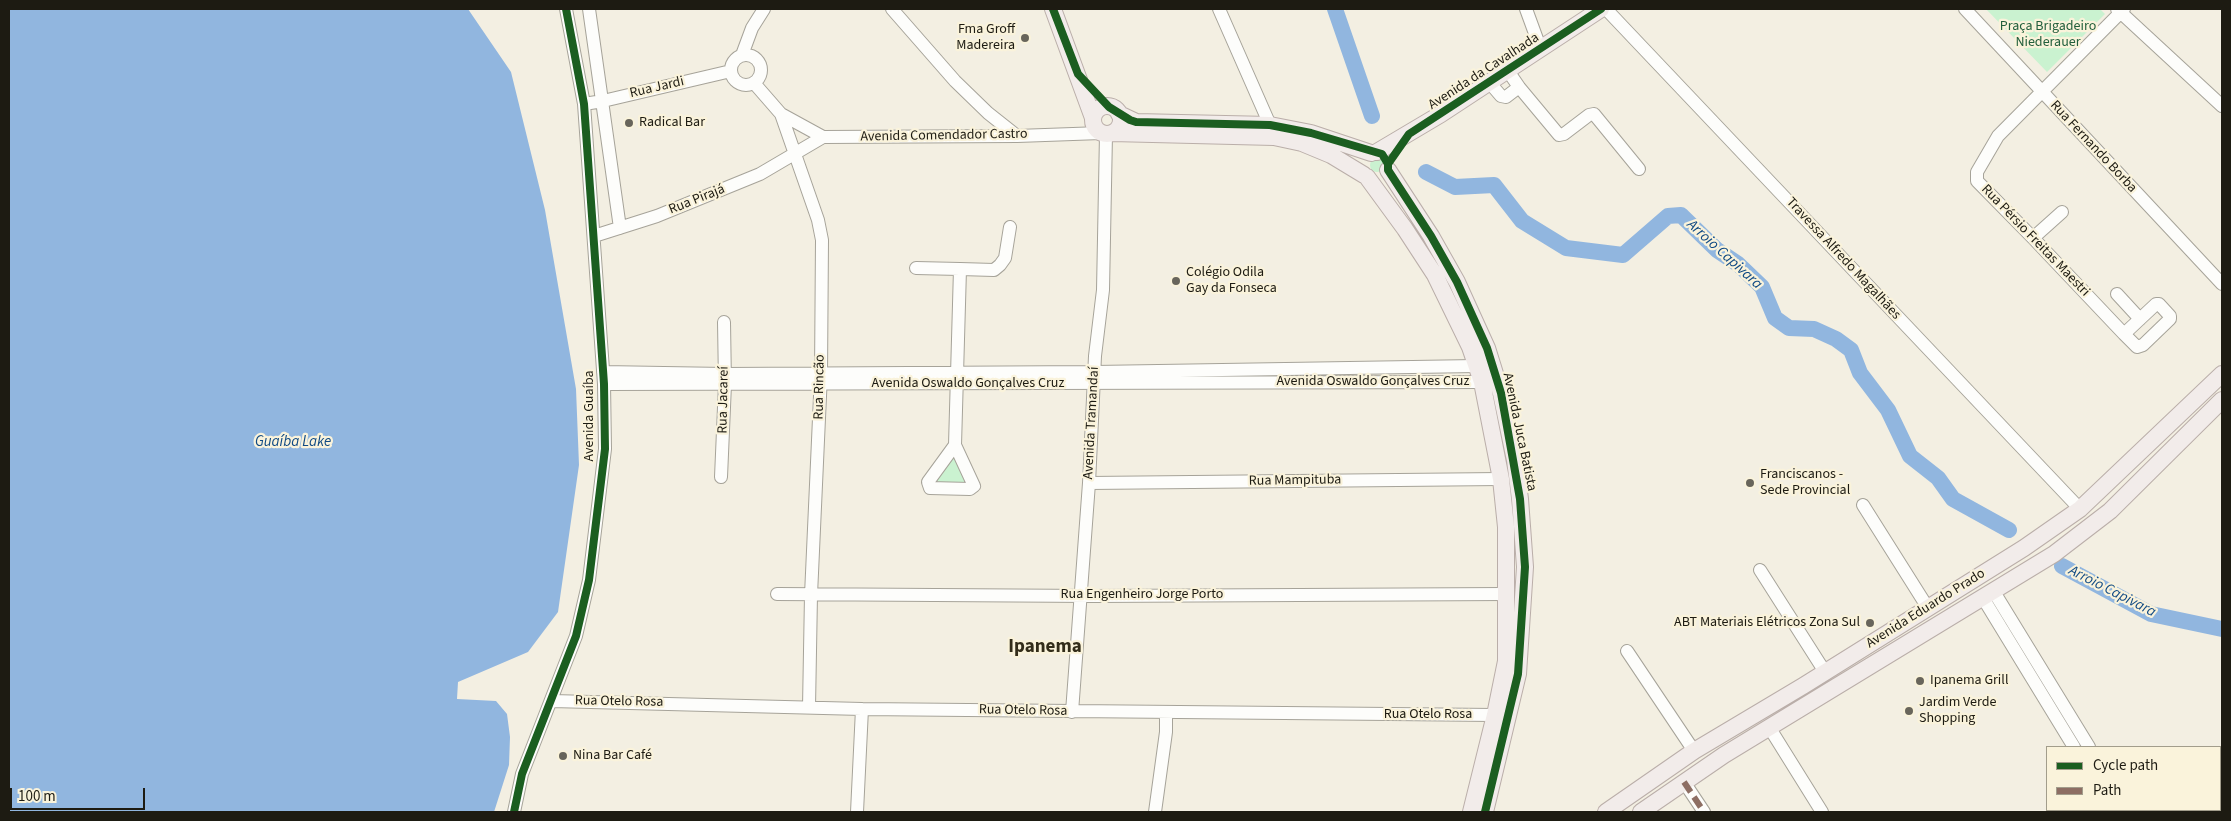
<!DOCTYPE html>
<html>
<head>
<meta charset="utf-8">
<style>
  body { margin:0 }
  #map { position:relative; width:2231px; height:821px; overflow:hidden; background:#f3efe2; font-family:"Source Sans 3",sans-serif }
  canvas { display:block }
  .frame { position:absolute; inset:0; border:10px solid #1d1b12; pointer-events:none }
  .legend { position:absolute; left:2046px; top:746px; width:175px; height:65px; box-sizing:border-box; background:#faf3db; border:1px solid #a29d8b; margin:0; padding:6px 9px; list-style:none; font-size:15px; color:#1d1b12 }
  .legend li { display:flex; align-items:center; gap:10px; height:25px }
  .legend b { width:25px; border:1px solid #a29d8b }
  .scale { position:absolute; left:10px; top:788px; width:135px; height:22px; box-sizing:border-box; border:2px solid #1d1b12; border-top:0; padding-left:6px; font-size:15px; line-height:18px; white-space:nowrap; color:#1d1b12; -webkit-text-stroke:4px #faf3db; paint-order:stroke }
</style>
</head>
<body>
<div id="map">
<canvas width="2231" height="821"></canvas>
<div class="frame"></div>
<ul class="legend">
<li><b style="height:6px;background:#1b5e20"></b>Cycle path</li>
<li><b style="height:6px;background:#8d6e63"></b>Path</li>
</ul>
<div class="scale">100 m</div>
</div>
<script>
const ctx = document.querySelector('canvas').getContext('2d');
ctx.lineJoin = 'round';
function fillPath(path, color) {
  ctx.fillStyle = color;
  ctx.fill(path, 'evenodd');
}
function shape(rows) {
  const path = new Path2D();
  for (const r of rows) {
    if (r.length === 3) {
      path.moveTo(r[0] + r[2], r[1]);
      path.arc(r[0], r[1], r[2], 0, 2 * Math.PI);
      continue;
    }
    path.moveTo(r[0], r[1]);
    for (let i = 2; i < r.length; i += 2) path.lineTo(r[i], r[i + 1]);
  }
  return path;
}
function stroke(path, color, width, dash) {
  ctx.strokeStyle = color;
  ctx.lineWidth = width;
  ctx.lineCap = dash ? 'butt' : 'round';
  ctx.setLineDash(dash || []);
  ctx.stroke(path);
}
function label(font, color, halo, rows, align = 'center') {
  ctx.font = font + ' "Source Sans 3",sans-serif';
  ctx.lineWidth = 4.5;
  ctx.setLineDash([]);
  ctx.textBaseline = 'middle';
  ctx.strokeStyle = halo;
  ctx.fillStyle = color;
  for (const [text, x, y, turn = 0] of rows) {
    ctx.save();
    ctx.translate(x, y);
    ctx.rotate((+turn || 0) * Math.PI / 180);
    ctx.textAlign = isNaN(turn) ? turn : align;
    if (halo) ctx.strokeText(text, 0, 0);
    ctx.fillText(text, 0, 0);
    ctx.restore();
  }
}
fillPath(shape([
  [1986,9,2100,9,2105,14,2047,72],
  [1377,165,7],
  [954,454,968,483,934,482]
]), '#caf2d0');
fillPath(shape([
  [9,9,468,9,511,72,545,210,576,389,579,465,558,612,528,652,458,682,457,699,496,701,507,714,510,737,509,765,494,812,9,812]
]), '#91b6df');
stroke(shape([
  [1335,9,1372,116],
  [1426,172,1455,187,1494,185,1522,221,1566,248,1623,255,1668,216,1681,215,1717,250,1738,264,1762,287,1775,318,1789,328,1814,329,1836,339,1851,350,1860,373,1888,410,1910,456,1938,478,1953,499,2009,530],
  [2062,566,2151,614,2222,629]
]), '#91b6df', 16);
const minor = shape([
  [589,9,620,228],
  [892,9,955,81,988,113,1017,136],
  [1219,9,1270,125],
  [1526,9,1541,50],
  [1606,9,2080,509],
  [1965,9,2222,284],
  [2117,9,2222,106],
  [746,70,15],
  [742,55,752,28,764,9],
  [1489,82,1501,96,1506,97,1519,87,1508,71],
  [754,83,781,114,818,220,822,240,821,374,811,595,809,707],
  [1519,87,1559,135,1564,134,1589,115,1594,114,1639,169],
  [584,104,603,101,731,71],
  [781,114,823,137],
  [594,236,657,216,760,174,823,137,1017,136,1101,133],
  [2033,238,2062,212],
  [916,268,960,269],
  [2117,294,2140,319],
  [2124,334,2156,304,2159,304,2170,316,2170,319,2143,345,2137,347,2124,334,2033,238,1977,181,1977,172,1998,136,2124,9],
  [603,372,725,374,1095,372,1476,366],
  [604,384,1482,382],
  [955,445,928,482,930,488,970,489,974,486,955,445,960,269,994,270,1000,265,1005,258,1010,227],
  [721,477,725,384,724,322],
  [1089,483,1501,479],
  [1863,505,1928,608],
  [1760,570,1825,672],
  [1994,592,2089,747],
  [777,594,1093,596,1506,594],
  [1983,598,2074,747],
  [1627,651,1694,751],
  [552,701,862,709,1495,715],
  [1072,712,1089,483,1095,356,1103,290,1106,134],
  [1769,727,1822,812],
  [2220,762,2222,761],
  [1684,782,1704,812],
  [2117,810,2119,812],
  [514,812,522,774,576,636,589,580,605,449,604,384,584,104,566,9],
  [857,812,862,709],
  [1155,812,1166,732,1166,713],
  [2136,812,2140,810]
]);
const major = shape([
  [1053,9,1093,118],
  [1107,120,14],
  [1119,114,1136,122,1270,125,1311,133,1371,153],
  [1112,133,1274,137,1302,143,1331,155,1364,175],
  [1377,152,1441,114,1601,9],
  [1388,170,1431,236,1457,282,1487,348,1501,393,1515,460,1520,499,1525,567,1518,674,1485,812],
  [1367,177,1405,229,1435,275,1470,347,1482,382,1501,479,1506,527,1506,661,1495,715,1471,812],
  [1606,812,1694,751,1803,686,2024,548,2080,509,2222,374],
  [1641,812,1724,755,2054,554,2110,511,2222,400]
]);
stroke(minor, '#a6a399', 14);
stroke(major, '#baaea9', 18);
stroke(minor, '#fdfdfb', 12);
stroke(major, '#f2ecea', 16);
stroke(shape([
  [1684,782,1704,812]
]), '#8d6e63', 6, [12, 6]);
stroke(shape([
  [1053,9,1078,74,1109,107,1130,120,1136,122,1270,125,1311,133,1382,154,1388,164,1388,170,1431,236,1457,282,1487,348,1501,393,1520,499,1525,567,1518,674,1485,812],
  [1388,164,1409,134,1601,9],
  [514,812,522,774,576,636,589,580,605,449,604,384,584,104,566,9]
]), '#1b5e20', 8);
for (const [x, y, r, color] of [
  [1025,38,5,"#68655b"],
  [629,123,5,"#68655b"],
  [1176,281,5,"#68655b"],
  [1750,483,5,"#68655b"],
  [1870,623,5,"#68655b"],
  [1920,681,5,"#68655b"],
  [1909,711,5,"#68655b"],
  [563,756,5,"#68655b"]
]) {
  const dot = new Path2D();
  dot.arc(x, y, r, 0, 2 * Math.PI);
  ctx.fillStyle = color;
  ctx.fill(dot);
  stroke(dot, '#faf3db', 2);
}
label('14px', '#225f3c', '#faf3db', [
  ["Praça Brigadeiro",2048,27],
  ["Niederauer",2048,43]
]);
label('14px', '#1d1b12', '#faf3db', [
  ["Fma Groff",1015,30,"right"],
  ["Madereira",1015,46,"right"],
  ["Radical Bar",639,123],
  ["Colégio Odila",1186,273],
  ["Gay da Fonseca",1186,289],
  ["Franciscanos -",1760,475],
  ["Sede Provincial",1760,491],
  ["ABT Materiais Elétricos Zona Sul",1860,623,"right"],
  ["Ipanema Grill",1930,681],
  ["Jardim Verde",1919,703],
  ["Shopping",1919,719],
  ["Nina Bar Café",573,756]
], 'left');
label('14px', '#1d1b12', '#faf3db', [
  ["Avenida da Cavalhada",1484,72,-33],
  ["Rua Jardi",657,88,-13],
  ["Avenida Comendador Castro",944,136,-1],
  ["Rua Fernando Borba",2093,147,47],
  ["Rua Pirajá",697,200,-22],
  ["Rua Pérsio Freitas Maestri",2035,241,46],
  ["Travessa Alfredo Magalhães",1843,259,47],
  ["Avenida Oswaldo Gonçalves Cruz",1373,382],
  ["Avenida Oswaldo Gonçalves Cruz",968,384],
  ["Rua Rincão",820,387,-89],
  ["Rua Jacareí",724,400,-89],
  ["Avenida Guaíba",590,416,-90],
  ["Avenida Tramandaí",1092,423,-87],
  ["Avenida Juca Batista",1519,432,78],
  ["Rua Mampituba",1295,481,-1],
  ["Rua Engenheiro Jorge Porto",1142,595],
  ["Avenida Eduardo Prado",1926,609,-32],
  ["Rua Otelo Rosa",619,702,1],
  ["Rua Otelo Rosa",1023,711,1],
  ["Rua Otelo Rosa",1428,715]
]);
label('italic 15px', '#0f4983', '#faf3db', [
  ["Arroio Capivara",1724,255,42],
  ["Guaíba Lake",293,443],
  ["Arroio Capivara",2112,592,27]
]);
label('bold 19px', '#332d1a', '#faf3db', [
  ["Ipanema",1045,648]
]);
</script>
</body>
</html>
